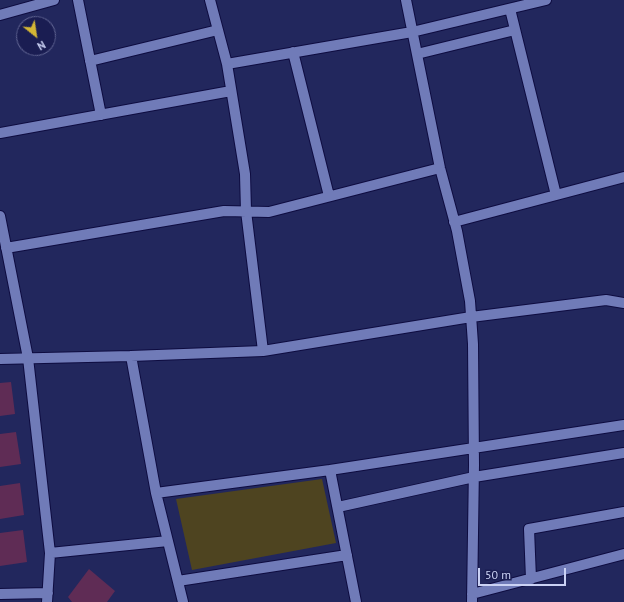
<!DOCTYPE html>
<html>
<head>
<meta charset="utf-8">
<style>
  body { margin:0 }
  #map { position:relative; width:624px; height:602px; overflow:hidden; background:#22275d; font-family:"PT Sans",sans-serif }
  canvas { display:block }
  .north { position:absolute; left:16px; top:16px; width:40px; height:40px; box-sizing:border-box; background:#1a1d52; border:1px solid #616593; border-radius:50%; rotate:150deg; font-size:11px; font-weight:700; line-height:16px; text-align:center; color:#cbd2f4 }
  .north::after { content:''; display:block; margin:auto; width:14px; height:18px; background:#d4b635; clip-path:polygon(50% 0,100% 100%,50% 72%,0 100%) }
  .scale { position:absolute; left:478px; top:568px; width:88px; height:18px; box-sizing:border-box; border:2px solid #cbd2f4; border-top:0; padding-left:5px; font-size:12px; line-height:14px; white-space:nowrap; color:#cbd2f4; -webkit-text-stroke:3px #1a1d52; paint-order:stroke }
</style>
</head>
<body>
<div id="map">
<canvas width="624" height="602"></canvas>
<div class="north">N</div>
<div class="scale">50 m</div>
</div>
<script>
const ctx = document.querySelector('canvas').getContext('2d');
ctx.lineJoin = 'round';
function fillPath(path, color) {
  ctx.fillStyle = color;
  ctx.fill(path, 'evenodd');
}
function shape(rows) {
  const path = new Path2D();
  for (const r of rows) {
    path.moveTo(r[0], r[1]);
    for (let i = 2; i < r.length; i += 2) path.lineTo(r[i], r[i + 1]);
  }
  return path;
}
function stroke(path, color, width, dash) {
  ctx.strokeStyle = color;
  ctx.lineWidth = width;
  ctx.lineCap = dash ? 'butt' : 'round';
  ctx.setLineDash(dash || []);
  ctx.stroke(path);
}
fillPath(shape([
  [322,479,336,543,192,570,176,499]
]), '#4e4420');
fillPath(shape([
  [11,382,15,414,0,416,0,383],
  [16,432,21,464,0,467,0,434],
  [20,483,24,515,0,519,0,486],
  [23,530,27,562,0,566,0,533],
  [89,569,115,591,107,602,72,602,68,597]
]), '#5f2c55');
const minor = shape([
  [78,0,101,115],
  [210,0,227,64,245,174,246,211,263,351],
  [406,0,440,168,457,231,470,301,473,344,474,465,472,602],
  [510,9,556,195],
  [0,15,54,0],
  [293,52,329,196],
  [417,54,515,30],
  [90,61,218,30],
  [227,64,412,32,546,0],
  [0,133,231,91],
  [0,216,28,358,50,553,47,602],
  [454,222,624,177],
  [6,248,224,211,269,212,440,168],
  [131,356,156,493,183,602],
  [0,359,131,356,263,351,471,317,606,300,624,303],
  [330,470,356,602],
  [156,493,330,470,624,425],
  [338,507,474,477,624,453],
  [50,553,168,541],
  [531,579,529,529,624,512],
  [178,581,347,555],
  [0,594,48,593],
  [472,594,624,554]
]);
stroke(minor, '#0e0c40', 12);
stroke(minor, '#707bb8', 10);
</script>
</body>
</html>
